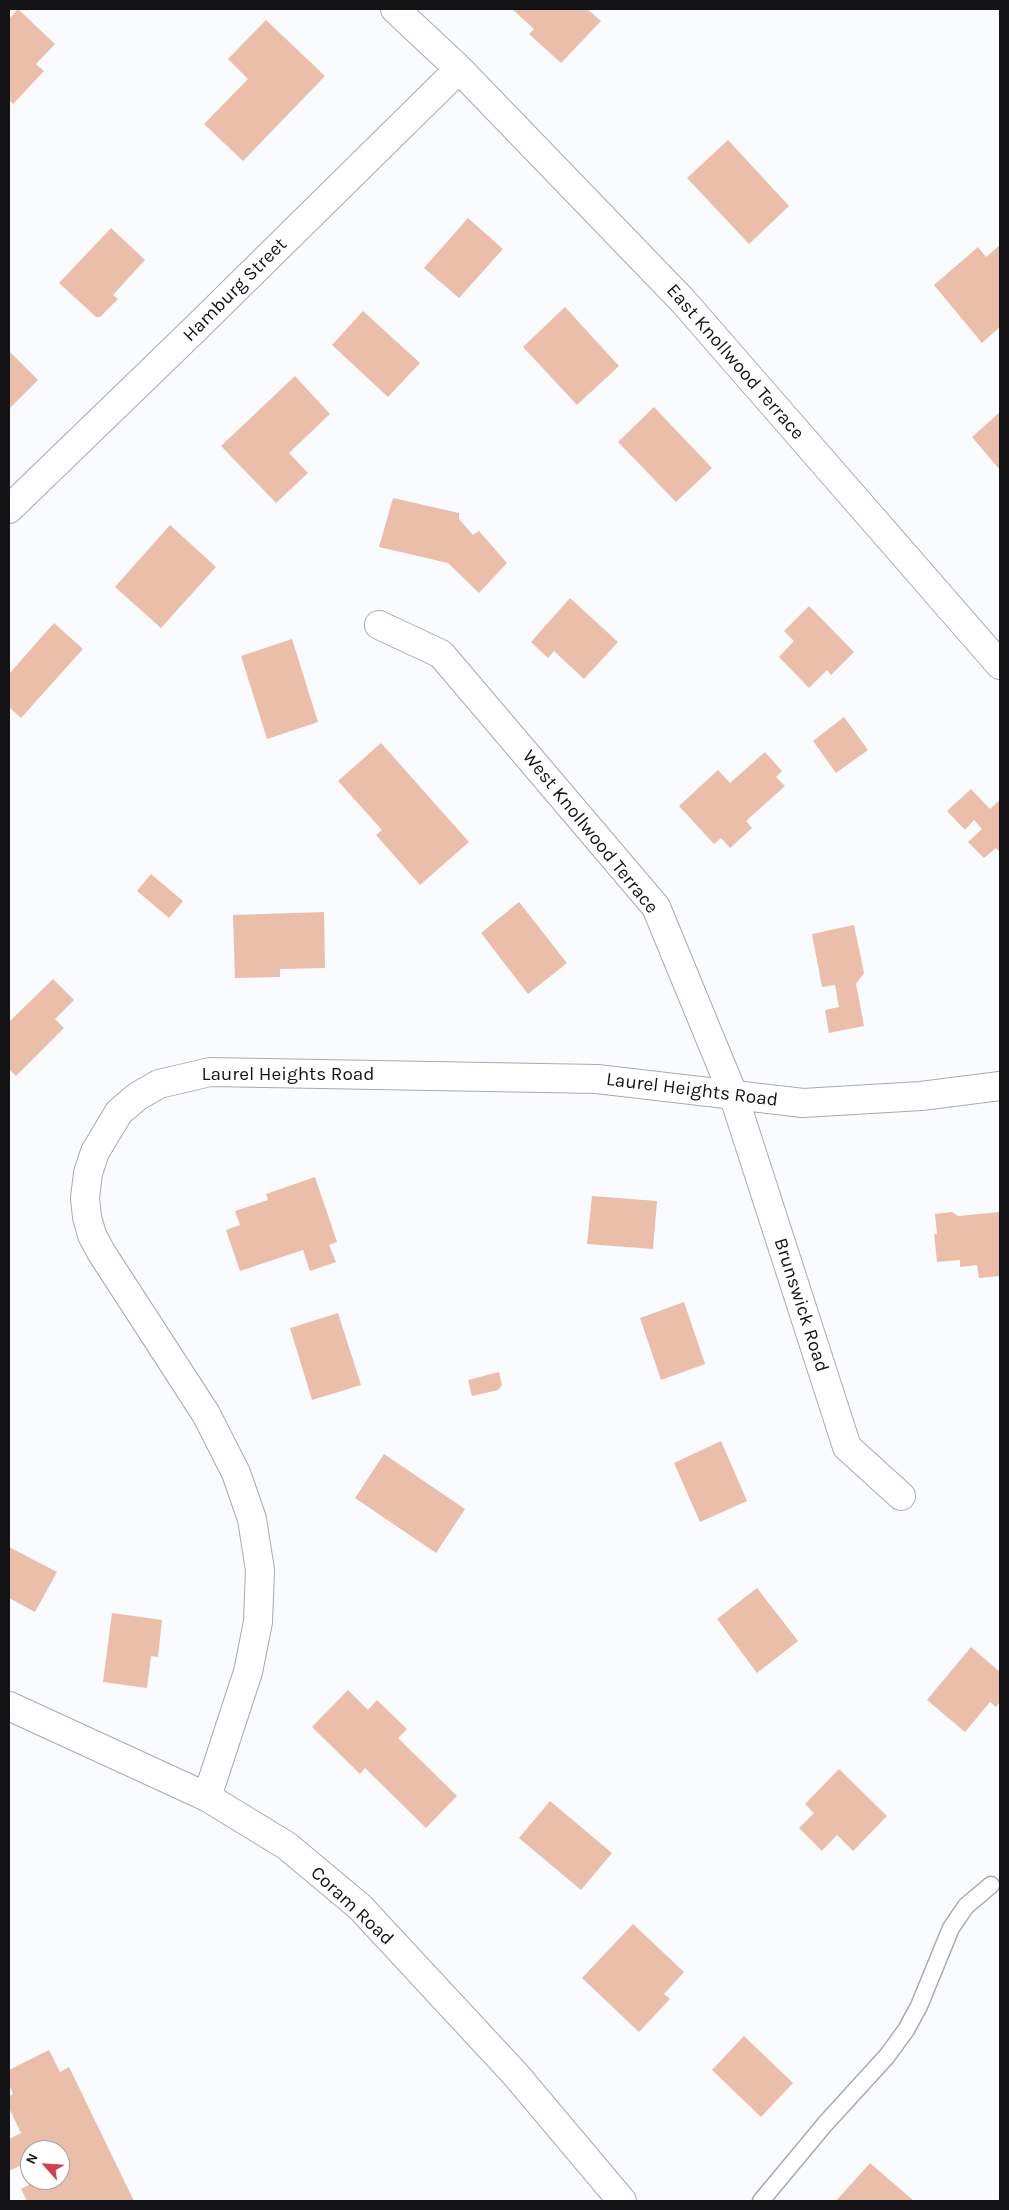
<!DOCTYPE html>
<html>
<head>
<meta charset="utf-8">
<style>
  body { margin:0 }
  #map { position:relative; width:1009px; height:2210px; overflow:hidden; background:#fafbfe; font-family:Karla,sans-serif }
  canvas { display:block }
  .frame { position:absolute; inset:0; border:10px solid #131315; pointer-events:none }
  .north { position:absolute; left:20px; top:2140px; width:50px; height:50px; box-sizing:border-box; background:#fff; border:1px solid #a1a1a1; border-radius:50%; rotate:296deg; font-size:14px; font-weight:700; line-height:20px; text-align:center; color:#131315 }
  .north::after { content:''; display:block; margin:auto; width:18px; height:22px; background:#d1414d; clip-path:polygon(50% 0,100% 100%,50% 72%,0 100%) }
</style>
</head>
<body>
<div id="map">
<canvas width="1009" height="2210"></canvas>
<div class="frame"></div>
<div class="north">N</div>
</div>
<script>
const ctx = document.querySelector('canvas').getContext('2d');
ctx.lineJoin = 'round';
function fillPath(path, color) {
  ctx.fillStyle = color;
  ctx.fill(path, 'evenodd');
}
function shape(rows) {
  const path = new Path2D();
  for (const r of rows) {
    path.moveTo(r[0], r[1]);
    for (let i = 2; i < r.length; i += 2) path.lineTo(r[i], r[i + 1]);
  }
  return path;
}
function stroke(path, color, width, dash) {
  ctx.strokeStyle = color;
  ctx.lineWidth = width;
  ctx.lineCap = dash ? 'butt' : 'round';
  ctx.setLineDash(dash || []);
  ctx.stroke(path);
}
function label(font, color, halo, rows, align = 'center') {
  ctx.font = font + ' Karla,sans-serif';
  ctx.lineWidth = 4;
  ctx.setLineDash([]);
  ctx.textBaseline = 'middle';
  ctx.strokeStyle = halo;
  ctx.fillStyle = color;
  for (const [text, x, y, turn = 0] of rows) {
    ctx.save();
    ctx.translate(x, y);
    ctx.rotate((+turn || 0) * Math.PI / 180);
    ctx.textAlign = isNaN(turn) ? turn : align;
    if (halo) ctx.strokeText(text, 0, 0);
    ctx.fillText(text, 0, 0);
    ctx.restore();
  }
}
fillPath(shape([
  [18,9,55,44,36,64,44,71,13,104,9,100,9,19],
  [512,9,587,9,601,21,561,63,529,34,534,29],
  [266,20,325,76,243,161,204,124,248,79,228,59],
  [728,140,789,206,749,244,687,178],
  [468,218,503,249,459,298,424,268],
  [111,228,145,260,113,295,118,299,100,317,96,317,59,283],
  [1000,245,1000,327,982,343,934,285,978,247,986,257],
  [565,307,619,366,577,405,523,347],
  [363,311,420,363,388,397,332,345],
  [9,351,38,380,9,409],
  [295,376,330,414,289,453,308,473,276,503,221,446],
  [654,407,712,468,676,502,618,442],
  [1000,412,1000,470,972,437],
  [393,498,459,513,459,519,473,535,479,531,507,563,479,593,448,563,379,547],
  [170,525,216,567,161,628,115,587],
  [570,598,618,642,584,679,554,651,548,658,531,642],
  [809,606,854,652,831,675,827,670,809,688,779,657,794,641,784,631],
  [54,623,83,649,21,718,9,707,9,674],
  [292,639,318,722,267,739,241,656],
  [844,717,868,750,836,773,813,741],
  [381,743,469,842,420,885,376,835,382,830,338,781],
  [765,752,782,771,776,777,785,786,746,821,752,828,730,848,721,838,714,844,679,806,718,770,730,783],
  [971,789,990,809,1000,800,1000,852,996,848,984,858,968,842,982,829,974,820,965,830,947,811],
  [151,874,183,901,169,918,137,891],
  [519,902,567,963,528,994,481,933],
  [324,912,325,968,280,969,280,977,235,978,233,915],
  [854,925,864,973,856,984,864,1026,829,1033,825,1010,839,1007,835,985,822,987,812,934],
  [53,979,74,1000,55,1019,64,1028,16,1076,9,1069,9,1022],
  [315,1177,337,1242,329,1245,336,1262,310,1271,303,1250,240,1271,226,1230,240,1225,235,1211,268,1200,266,1194],
  [592,1196,657,1201,653,1249,587,1244],
  [952,1212,958,1216,1000,1212,1000,1276,979,1278,977,1265,960,1267,960,1260,937,1262,934,1234,937,1234,935,1214],
  [684,1302,705,1364,661,1380,640,1318],
  [338,1313,361,1385,312,1400,290,1328],
  [499,1372,502,1385,498,1390,472,1396,468,1380],
  [721,1441,747,1501,700,1522,674,1463],
  [384,1454,465,1509,436,1553,355,1498],
  [9,1547,57,1572,35,1612,9,1598],
  [757,1588,798,1641,757,1673,717,1619],
  [112,1613,162,1620,158,1657,151,1656,147,1688,103,1682],
  [971,1647,1000,1672,1000,1702,996,1707,990,1702,965,1732,927,1700],
  [348,1690,368,1710,377,1700,407,1729,398,1738,457,1796,426,1828,365,1768,360,1774,312,1727],
  [839,1769,887,1816,853,1851,837,1835,822,1851,799,1828,814,1813,805,1804],
  [550,1801,612,1853,581,1890,519,1838],
  [633,1924,684,1972,664,1994,670,1999,639,2032,582,1978],
  [744,2036,793,2083,761,2117,712,2070],
  [49,2050,60,2072,69,2067,134,2201,27,2201,21,2189,38,2180,60,2180,60,2150,30,2150,30,2161,9,2171,9,2139,21,2133,9,2108,9,2096,13,2094,9,2084,9,2070],
  [870,2163,914,2201,836,2201]
]), '#ebbeaa');
const lane = shape([
  [761,2201,825,2124,887,2056,906,2030,919,2006,951,1928,966,1906,991,1885]
]);
const street = shape([
  [395,9,459,69,683,301,1000,665],
  [9,509,193,331,459,69],
  [379,625,441,654,656,907,733,1094,847,1447,901,1496],
  [207,1797,248,1672,258,1622,260,1570,252,1519,236,1473,206,1414,101,1252,92,1235,87,1217,85,1198,88,1173,95,1152,119,1112,138,1096,159,1084,210,1072,597,1079,803,1103,921,1096,1000,1086]
]);
const secondary = shape([
  [9,1706,207,1797,287,1846,360,1907,516,2075,622,2201]
]);
stroke(lane, '#a9aaad', 19);
stroke(street, '#a9aaad', 30);
stroke(secondary, '#a9aaad', 30);
stroke(lane, '#fff', 16);
stroke(street, '#fff', 28);
stroke(secondary, '#fff', 28);
label('19px', '#131315', '#fff', [
  ["Hamburg Street",235,290,-45],
  ["East Knollwood Terrace",735,362,49],
  ["West Knollwood Terrace",590,832,51],
  ["Laurel Heights Road",288,1075],
  ["Laurel Heights Road",692,1090,7],
  ["Brunswick Road",801,1305,72],
  ["Coram Road",352,1906,43]
]);
</script>
</body>
</html>
